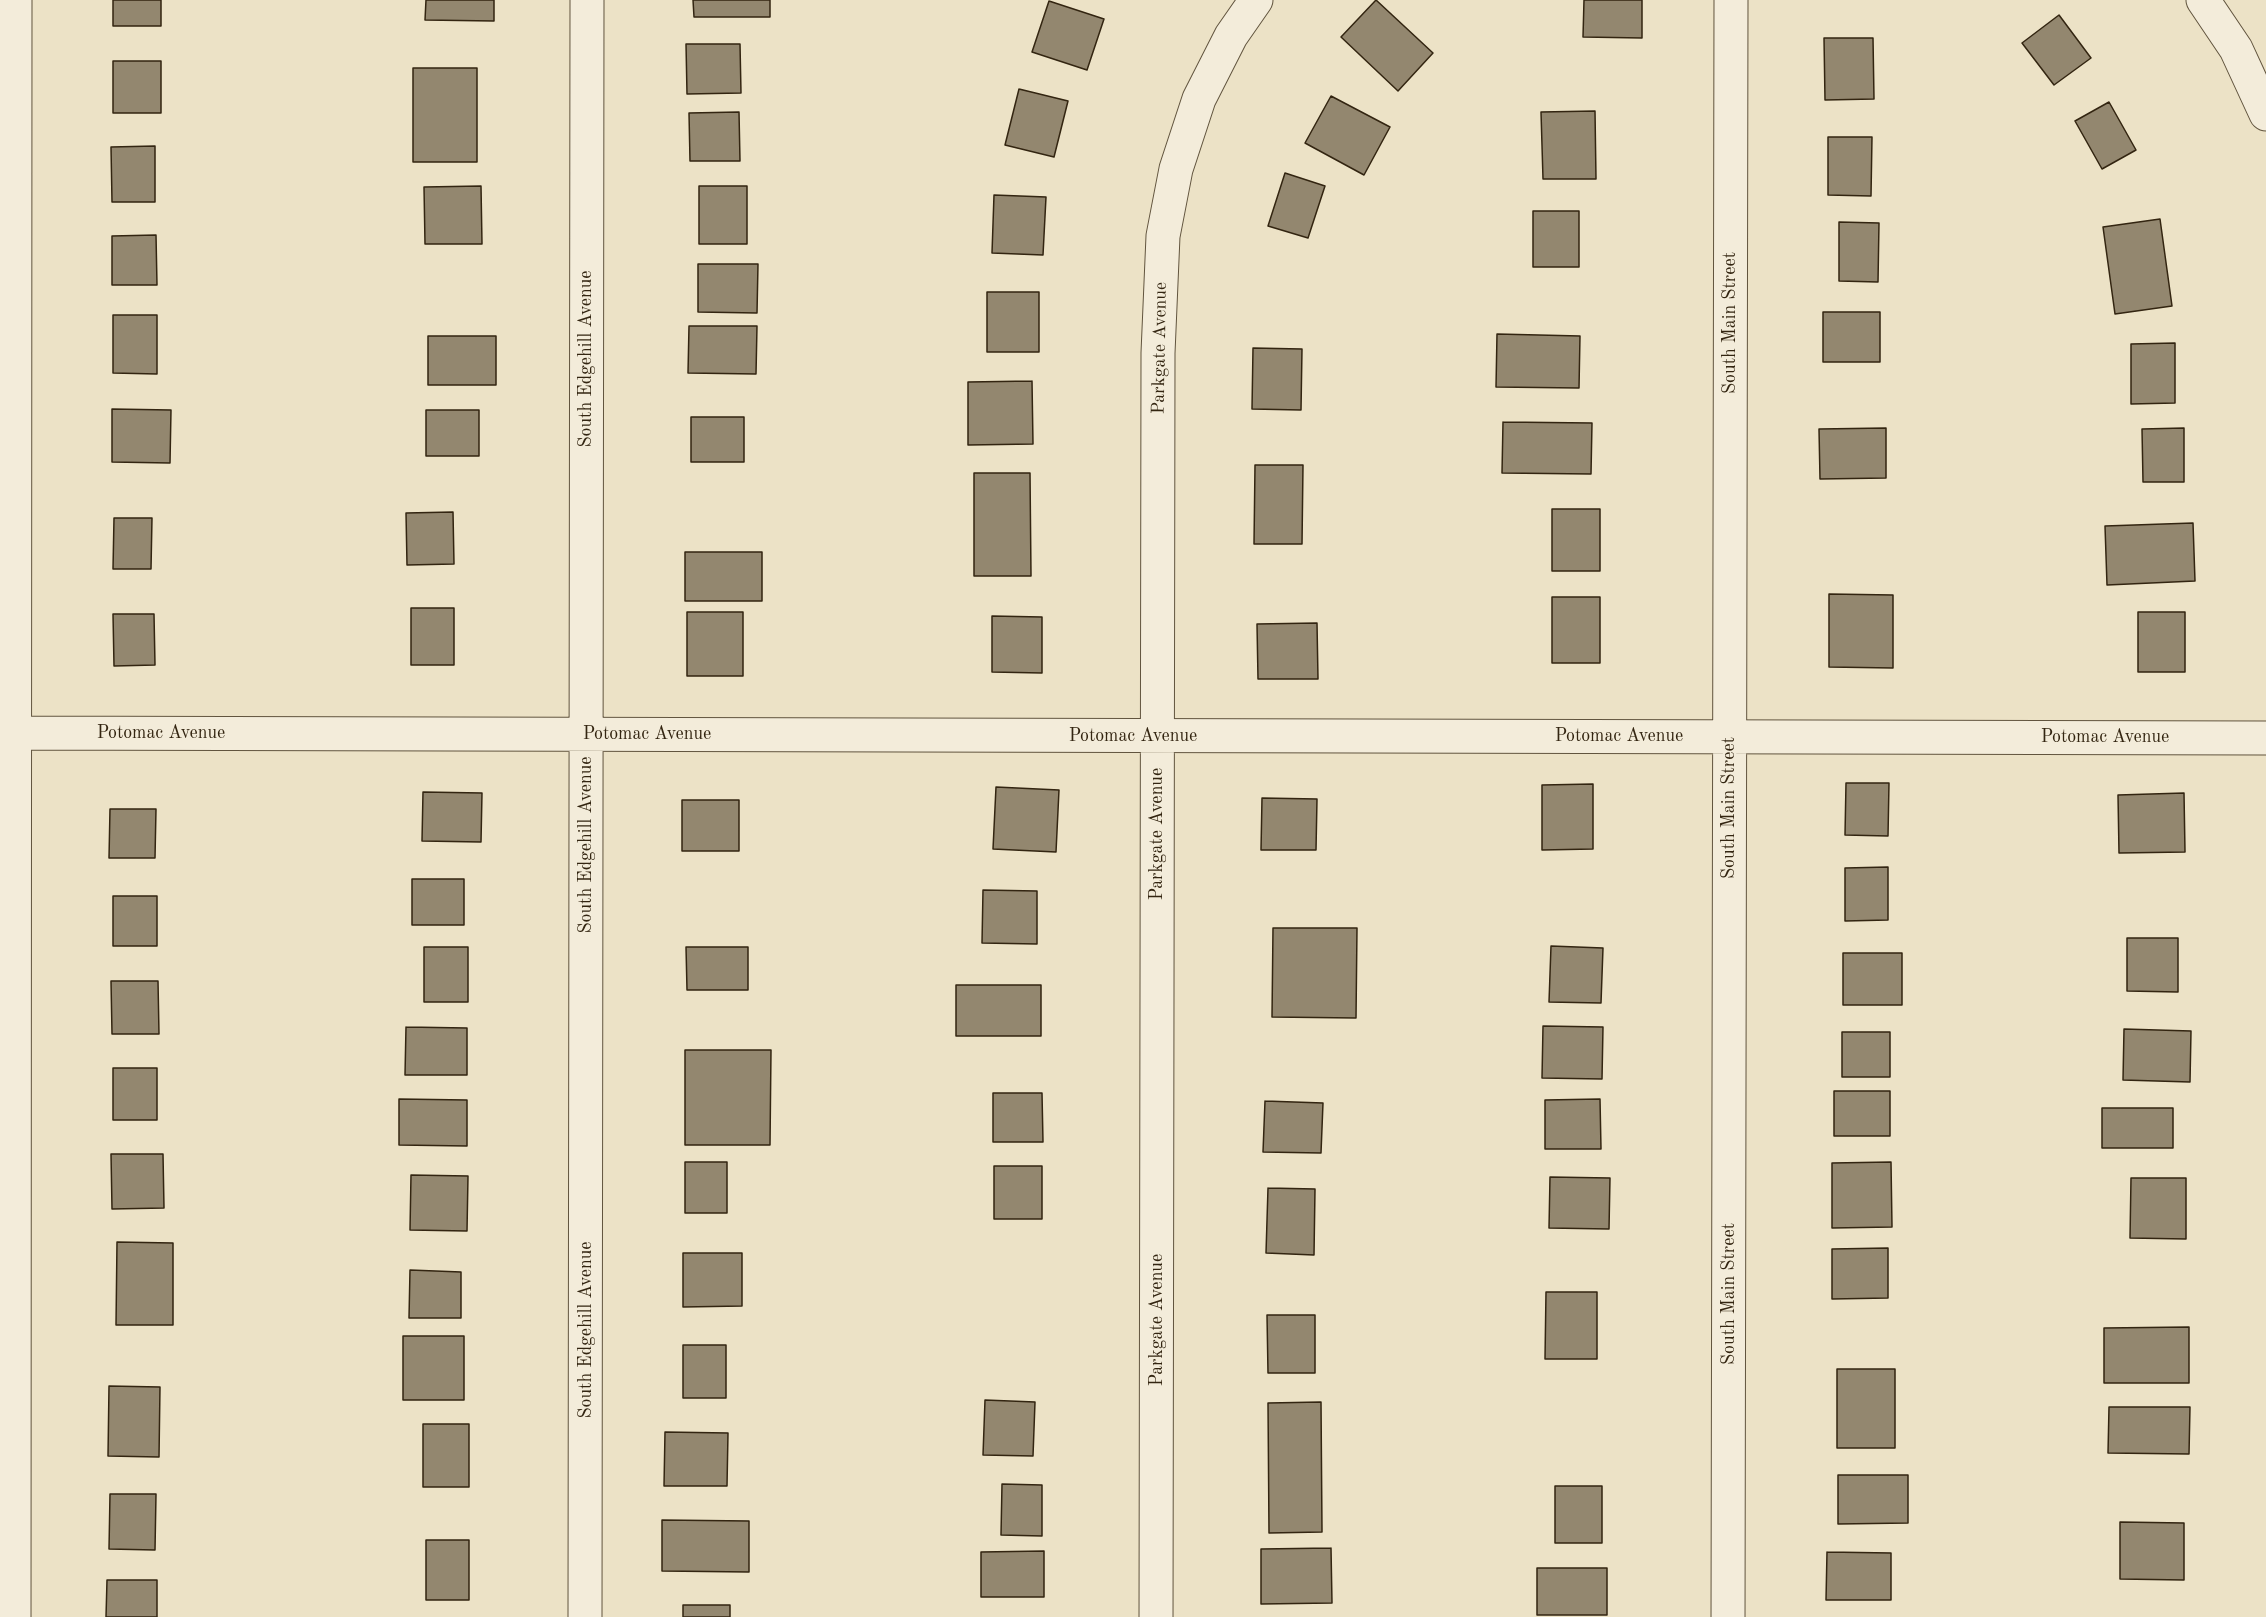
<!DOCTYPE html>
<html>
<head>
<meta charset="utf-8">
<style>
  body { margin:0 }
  canvas { display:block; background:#ece2c6 }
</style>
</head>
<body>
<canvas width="2266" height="1617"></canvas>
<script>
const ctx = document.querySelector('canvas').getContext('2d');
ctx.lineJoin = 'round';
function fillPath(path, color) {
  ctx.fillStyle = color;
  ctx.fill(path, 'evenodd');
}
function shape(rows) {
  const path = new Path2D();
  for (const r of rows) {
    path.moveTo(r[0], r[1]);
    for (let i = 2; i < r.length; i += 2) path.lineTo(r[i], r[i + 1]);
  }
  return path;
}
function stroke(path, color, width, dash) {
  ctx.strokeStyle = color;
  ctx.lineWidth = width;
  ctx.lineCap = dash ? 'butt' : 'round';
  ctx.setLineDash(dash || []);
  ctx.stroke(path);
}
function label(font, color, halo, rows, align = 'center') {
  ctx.font = font + ' "Old Standard TT",serif';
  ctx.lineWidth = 5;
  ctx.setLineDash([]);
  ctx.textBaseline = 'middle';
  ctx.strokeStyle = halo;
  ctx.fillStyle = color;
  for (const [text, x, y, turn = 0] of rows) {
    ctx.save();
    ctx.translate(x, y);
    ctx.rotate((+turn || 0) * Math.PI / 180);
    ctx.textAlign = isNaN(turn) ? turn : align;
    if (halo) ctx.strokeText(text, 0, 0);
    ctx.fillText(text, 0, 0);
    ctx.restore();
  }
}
const building = shape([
  [113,0,161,0,161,26,113,26,113,0],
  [426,0,494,0,494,21,425,20,426,0],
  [693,0,770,0,770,17,694,17,693,0],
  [1376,0,1433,53,1398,91,1341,37,1376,0],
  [1584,0,1642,0,1642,38,1583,37,1584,0],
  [1049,1,1104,19,1087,70,1032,52,1049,1],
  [2059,15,2091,58,2054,85,2022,43,2059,15],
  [1824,38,1873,38,1874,99,1825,100,1824,38],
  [686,44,740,44,741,93,687,94,686,44],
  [113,61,161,61,161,113,113,113,113,61],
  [413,68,477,68,477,162,413,162,413,68],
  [1019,89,1068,101,1054,157,1005,145,1019,89],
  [1331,96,1390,127,1364,175,1305,143,1331,96],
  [2109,102,2136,150,2102,169,2075,121,2109,102],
  [1595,111,1596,179,1543,179,1541,112,1595,111],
  [739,112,740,161,690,161,689,113,739,112],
  [1828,137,1872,137,1871,196,1828,195,1828,137],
  [155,146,155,202,112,202,111,147,155,146],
  [1285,173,1325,186,1308,238,1268,226,1285,173],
  [481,186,482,244,425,244,424,187,481,186],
  [699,186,747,186,747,244,699,244,699,186],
  [994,195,1046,197,1043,255,992,253,994,195],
  [1533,211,1579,211,1579,267,1533,267,1533,211],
  [2160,219,2172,306,2115,314,2103,227,2160,219],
  [1839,222,1879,223,1878,282,1839,281,1839,222],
  [156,235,157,285,112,285,112,236,156,235],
  [698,264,758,264,757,313,698,312,698,264],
  [987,292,1039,292,1039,352,987,352,987,292],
  [1823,312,1880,312,1880,362,1823,362,1823,312],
  [113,315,157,315,157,374,113,373,113,315],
  [689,326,757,326,756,374,688,373,689,326],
  [1497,334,1580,336,1579,388,1496,387,1497,334],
  [428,336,496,336,496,385,428,385,428,336],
  [2175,343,2175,403,2131,404,2131,344,2175,343],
  [1253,348,1302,349,1301,410,1252,409,1253,348],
  [1032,381,1033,444,968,445,968,382,1032,381],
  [112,409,171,410,170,463,112,462,112,409],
  [426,410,479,410,479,456,426,456,426,410],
  [691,417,744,417,744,462,691,462,691,417],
  [1503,422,1592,423,1591,474,1502,473,1503,422],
  [1886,428,1886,478,1820,479,1819,429,1886,428],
  [2184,428,2184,482,2143,482,2142,429,2184,428],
  [1255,465,1303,465,1302,544,1254,544,1255,465],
  [974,473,1030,473,1031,576,974,576,974,473],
  [1552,509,1600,509,1600,571,1552,571,1552,509],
  [453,512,454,564,407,565,406,513,453,512],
  [114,518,152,518,151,569,113,569,114,518],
  [2193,523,2195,581,2107,585,2105,526,2193,523],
  [685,552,762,552,762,601,685,601,685,552],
  [1829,594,1893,595,1893,668,1829,667,1829,594],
  [1552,597,1600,597,1600,663,1552,663,1552,597],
  [411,608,454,608,454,665,411,665,411,608],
  [687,612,743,612,743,676,687,676,687,612],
  [2138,612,2185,612,2185,672,2138,672,2138,612],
  [113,614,154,614,155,665,114,666,113,614],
  [992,616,1042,617,1042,673,992,672,992,616],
  [1317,623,1318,679,1258,679,1257,624,1317,623],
  [1846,783,1889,783,1888,836,1845,835,1846,783],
  [1593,784,1593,849,1542,850,1542,785,1593,784],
  [996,787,1059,790,1056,852,993,849,996,787],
  [423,792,482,793,481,842,422,841,423,792],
  [2184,793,2185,852,2119,853,2118,795,2184,793],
  [1262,798,1317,799,1316,850,1261,850,1262,798],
  [682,800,739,800,739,851,682,851,682,800],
  [110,809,156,809,155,858,109,858,110,809],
  [1888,867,1888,920,1845,921,1845,868,1888,867],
  [412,879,464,879,464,925,412,925,412,879],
  [983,890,1037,891,1037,944,982,943,983,890],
  [113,896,157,896,157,946,113,946,113,896],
  [1273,928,1357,928,1356,1018,1272,1017,1273,928],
  [2127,938,2178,938,2178,992,2127,991,2127,938],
  [1551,946,1603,948,1601,1003,1549,1002,1551,946],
  [424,947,468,947,468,1002,424,1002,424,947],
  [686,947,748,947,748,990,687,990,686,947],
  [1843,953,1902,953,1902,1005,1843,1005,1843,953],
  [111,981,158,981,159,1034,112,1034,111,981],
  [956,985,1041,985,1041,1036,956,1036,956,985],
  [1543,1026,1603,1027,1602,1079,1542,1078,1543,1026],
  [406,1027,467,1028,467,1075,405,1075,406,1027],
  [2124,1029,2191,1031,2190,1082,2123,1080,2124,1029],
  [1842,1032,1890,1032,1890,1077,1842,1077,1842,1032],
  [685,1050,771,1050,770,1145,685,1145,685,1050],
  [113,1068,157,1068,157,1120,113,1120,113,1068],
  [1834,1091,1890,1091,1890,1136,1834,1136,1834,1091],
  [993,1093,1042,1093,1043,1142,993,1142,993,1093],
  [399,1099,467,1100,467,1146,399,1145,399,1099],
  [1600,1099,1601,1149,1545,1149,1545,1100,1600,1099],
  [1265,1101,1323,1103,1321,1153,1263,1152,1265,1101],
  [2102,1108,2173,1108,2173,1148,2102,1148,2102,1108],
  [111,1154,163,1154,164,1208,112,1209,111,1154],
  [685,1162,727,1162,727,1213,685,1213,685,1162],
  [1891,1162,1892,1227,1832,1228,1832,1163,1891,1162],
  [994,1166,1042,1166,1042,1219,994,1219,994,1166],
  [411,1175,468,1176,467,1231,410,1230,411,1175],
  [1550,1177,1610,1178,1609,1229,1549,1228,1550,1177],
  [2131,1178,2186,1178,2186,1239,2130,1238,2131,1178],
  [1268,1188,1315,1189,1314,1255,1266,1253,1268,1188],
  [117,1242,173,1243,173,1325,116,1325,117,1242],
  [1888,1248,1888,1298,1832,1299,1832,1249,1888,1248],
  [683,1253,742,1253,742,1306,683,1307,683,1253],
  [410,1270,461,1272,461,1318,409,1318,410,1270],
  [1546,1292,1597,1292,1597,1359,1545,1359,1546,1292],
  [1267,1315,1315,1315,1315,1373,1268,1373,1267,1315],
  [2189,1327,2189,1383,2104,1383,2104,1328,2189,1327],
  [403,1336,464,1336,464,1400,403,1400,403,1336],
  [683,1345,726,1345,726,1398,683,1398,683,1345],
  [1837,1369,1895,1369,1895,1448,1837,1448,1837,1369],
  [109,1386,160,1387,159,1457,108,1456,109,1386],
  [985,1400,1035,1402,1033,1456,983,1455,985,1400],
  [1321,1402,1322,1532,1269,1533,1268,1403,1321,1402],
  [2109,1407,2190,1407,2189,1454,2108,1453,2109,1407],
  [423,1424,469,1424,469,1487,423,1487,423,1424],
  [665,1432,728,1433,727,1486,664,1486,665,1432],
  [1838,1475,1908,1475,1908,1523,1838,1524,1838,1475],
  [1002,1484,1042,1485,1042,1536,1001,1535,1002,1484],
  [1555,1486,1602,1486,1602,1543,1555,1543,1555,1486],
  [110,1494,156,1494,155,1550,109,1549,110,1494],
  [662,1520,749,1521,749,1572,662,1571,662,1520],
  [2120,1522,2184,1523,2184,1580,2120,1579,2120,1522],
  [426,1540,469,1540,469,1600,426,1600,426,1540],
  [1331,1548,1332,1603,1261,1604,1261,1549,1331,1548],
  [1044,1551,1044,1597,981,1597,981,1552,1044,1551],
  [1827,1552,1891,1553,1891,1600,1826,1600,1827,1552],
  [1537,1568,1607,1568,1607,1615,1537,1615,1537,1568],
  [107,1580,157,1580,157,1617,106,1617,107,1580],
  [683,1605,730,1605,730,1617,683,1617,683,1605]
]);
fillPath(building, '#93876f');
stroke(building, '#332511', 1.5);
const minor = shape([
  [2203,0,2236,49,2266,114],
  [0,733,2266,738],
  [14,1617,15,0],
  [585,1617,587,0],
  [1156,1617,1158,353,1163,236,1176,169,1199,99,1231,36,1256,0],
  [1728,1617,1731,0]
]);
stroke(minor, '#61543e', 35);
stroke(minor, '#f3ecda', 33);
label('18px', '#332511', '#f3ecda', [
  ["South Main Street",1730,323,-90],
  ["Parkgate Avenue",1160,348,-89],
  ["South Edgehill Avenue",586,359,-90],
  ["Potomac Avenue",161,733],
  ["Potomac Avenue",647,734],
  ["Potomac Avenue",1133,736],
  ["Potomac Avenue",1619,736],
  ["Potomac Avenue",2105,737],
  ["South Main Street",1729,808,-90],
  ["Parkgate Avenue",1157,834,-90],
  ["South Edgehill Avenue",586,845,-90],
  ["South Main Street",1729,1294,-90],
  ["Parkgate Avenue",1157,1320,-90],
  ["South Edgehill Avenue",586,1330,-90]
]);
</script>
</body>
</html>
